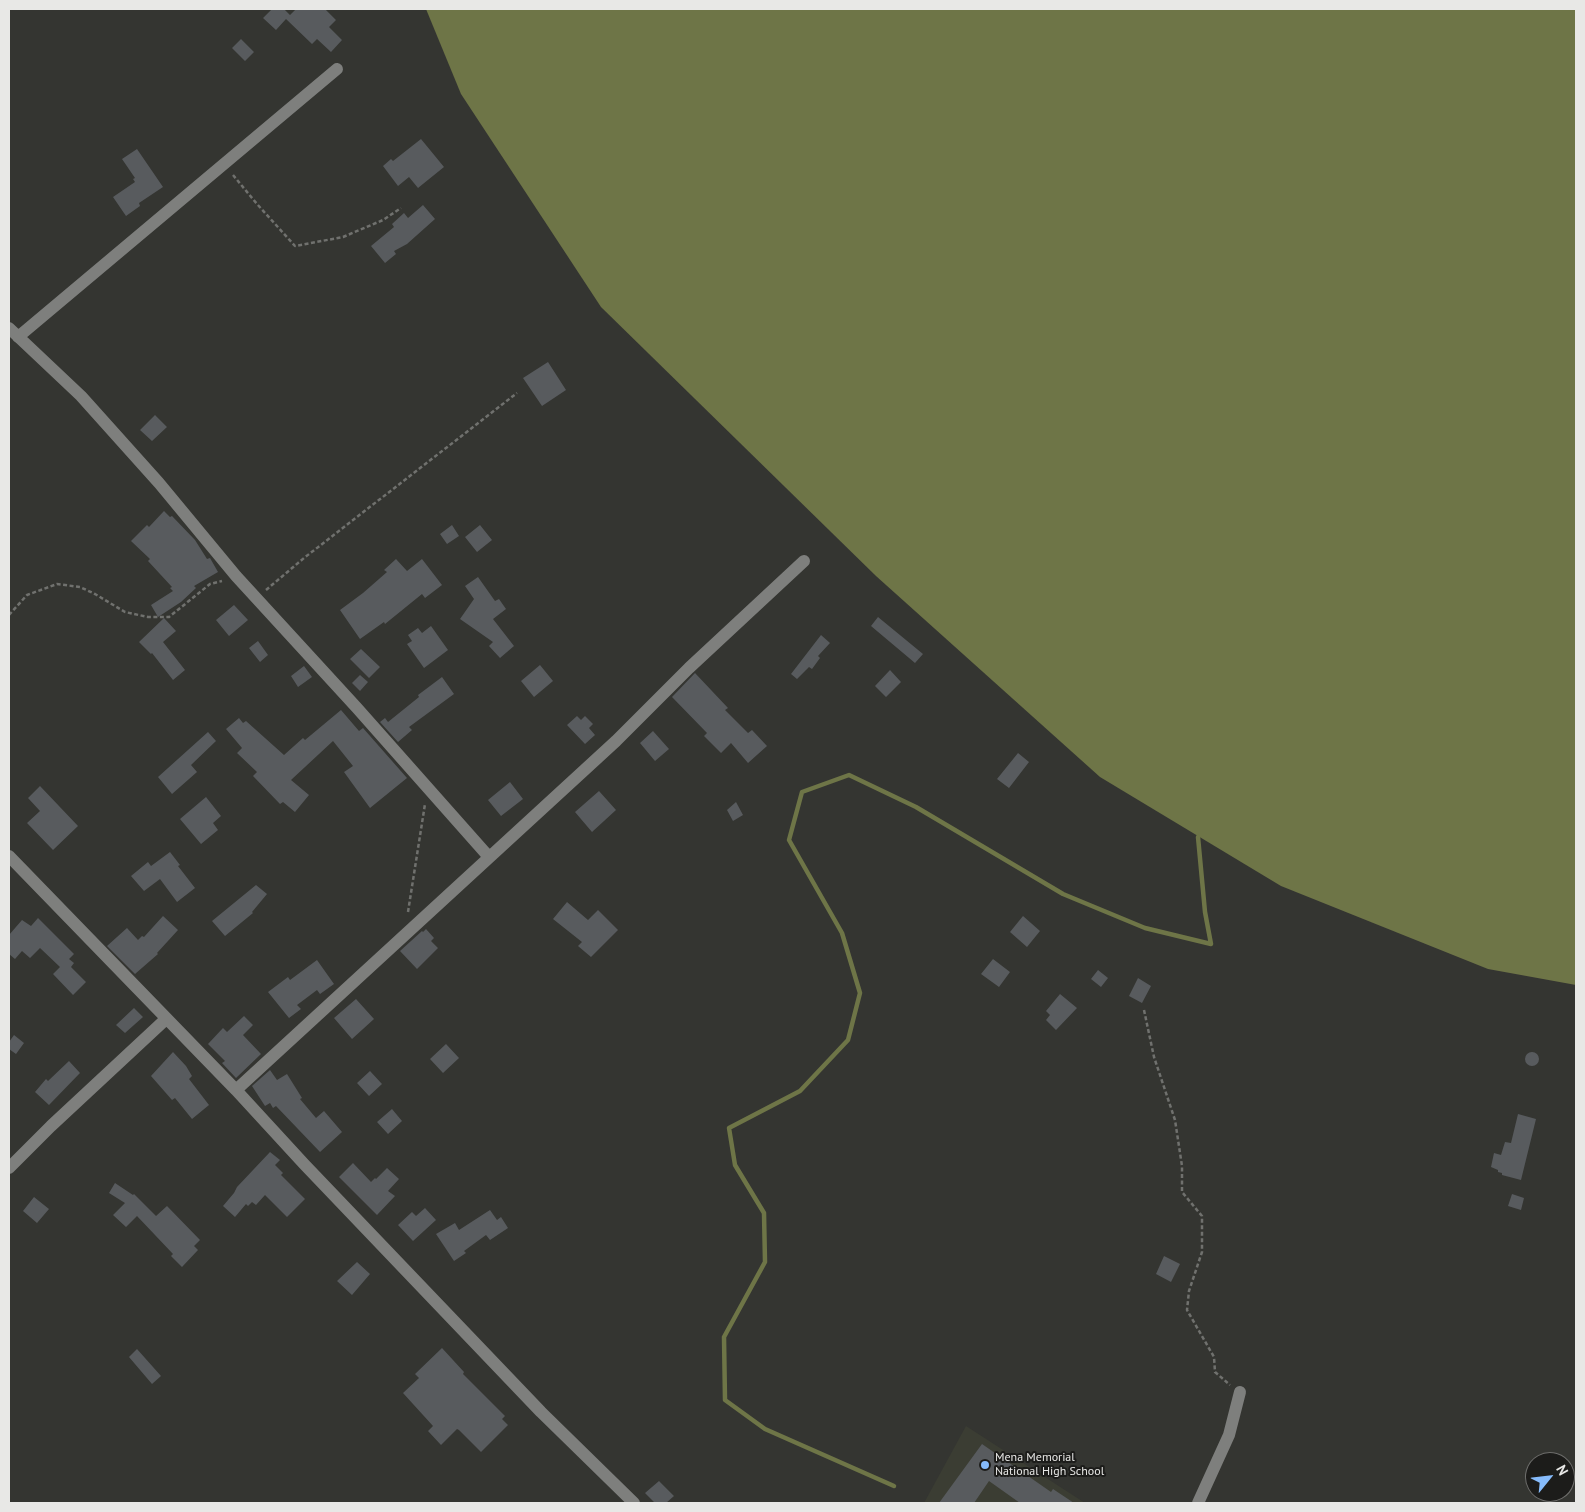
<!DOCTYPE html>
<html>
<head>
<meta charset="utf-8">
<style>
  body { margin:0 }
  #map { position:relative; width:1585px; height:1512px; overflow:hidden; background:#343531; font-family:"PT Sans",sans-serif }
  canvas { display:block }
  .frame { position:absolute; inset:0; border:10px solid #e8e8e6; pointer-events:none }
  .north { position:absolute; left:1525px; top:1452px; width:50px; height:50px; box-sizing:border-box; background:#1c1c1a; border:1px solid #6e6e6c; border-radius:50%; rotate:61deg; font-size:14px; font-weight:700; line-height:20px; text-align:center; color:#e8e8e6 }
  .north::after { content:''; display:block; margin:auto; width:18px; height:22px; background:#86bbfb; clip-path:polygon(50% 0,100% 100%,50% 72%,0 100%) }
</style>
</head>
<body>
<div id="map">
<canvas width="1585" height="1512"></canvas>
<div class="frame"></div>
<div class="north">N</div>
</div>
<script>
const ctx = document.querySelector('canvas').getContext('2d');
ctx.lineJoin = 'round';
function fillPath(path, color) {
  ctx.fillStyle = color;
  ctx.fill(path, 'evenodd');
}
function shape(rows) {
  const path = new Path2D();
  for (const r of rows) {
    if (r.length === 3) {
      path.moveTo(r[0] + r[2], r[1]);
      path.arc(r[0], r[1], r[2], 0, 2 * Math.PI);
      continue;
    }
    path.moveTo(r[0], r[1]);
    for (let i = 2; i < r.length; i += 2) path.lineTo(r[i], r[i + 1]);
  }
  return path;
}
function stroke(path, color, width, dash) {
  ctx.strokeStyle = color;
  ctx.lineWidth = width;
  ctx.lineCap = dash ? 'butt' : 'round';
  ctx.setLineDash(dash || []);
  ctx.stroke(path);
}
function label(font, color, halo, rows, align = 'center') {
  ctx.font = font + ' "PT Sans",sans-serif';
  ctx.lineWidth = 4;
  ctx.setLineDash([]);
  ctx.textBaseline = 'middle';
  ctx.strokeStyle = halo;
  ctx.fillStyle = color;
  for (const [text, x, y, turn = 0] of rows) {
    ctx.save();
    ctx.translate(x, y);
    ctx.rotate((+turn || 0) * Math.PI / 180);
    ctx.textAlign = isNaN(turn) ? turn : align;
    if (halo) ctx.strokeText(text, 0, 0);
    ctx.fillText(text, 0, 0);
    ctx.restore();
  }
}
fillPath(shape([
  [966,1426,1085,1503,924,1503]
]), '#3b3d33');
fillPath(shape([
  [426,9,1576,9,1576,985,1488,969,1281,886,1100,777,876,576,601,307,461,94]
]), '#6e7547');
stroke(shape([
  [894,1486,765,1429,725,1400,724,1337,765,1262,764,1213,735,1165,729,1128,800,1091,848,1040,860,993,842,933,789,840,802,792,849,775,916,807,1063,894,1145,928,1211,944,1205,912,1198,837]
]), '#6e7547', 4.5);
fillPath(shape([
  [272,9,284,9,290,15,296,9,325,9,336,20,329,27,342,40,331,52,317,39,312,44,286,19,276,30,263,18],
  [241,39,254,52,245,61,232,48],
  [421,139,444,167,418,188,409,177,398,186,383,166,391,159,393,161],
  [137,149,163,187,139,203,140,206,126,216,113,197,135,182,133,179,135,178,122,159],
  [423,205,435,219,407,244,394,251,396,254,385,263,371,246,394,227,392,224,404,213,408,218],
  [548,362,566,390,542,406,523,378],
  [155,415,167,427,152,441,140,430],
  [164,511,170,517,172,516,195,540,207,559,210,558,218,572,194,586,196,588,181,602,158,617,151,605,173,591,170,588,172,587,148,561,150,559,131,541,147,525,149,527],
  [452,525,459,536,447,544,440,534],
  [480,525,492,540,477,552,465,537],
  [396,559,407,571,422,559,442,585,425,598,422,594,385,624,384,622,360,639,340,610,363,593,387,572,384,570],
  [478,577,495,601,499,599,506,609,493,619,514,646,500,658,489,646,493,642,460,619,474,599,465,586],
  [234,605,248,620,229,636,216,620],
  [878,617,923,654,915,663,871,626],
  [164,618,176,631,163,642,185,670,173,680,152,653,151,654,139,642],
  [431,626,448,650,424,668,407,644,412,641,408,635,418,628,422,633],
  [821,635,830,643,818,656,820,658,812,669,809,667,797,679,791,674],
  [258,641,268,655,260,662,249,648],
  [361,649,380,667,369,678,350,659],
  [540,665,553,681,534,697,521,681],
  [304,666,312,677,298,687,291,676],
  [890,670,901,682,886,697,875,686],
  [695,673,728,708,725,710,748,733,752,730,767,746,748,763,731,743,721,753,704,736,707,733,672,697],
  [360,675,368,682,360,691,352,683],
  [442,677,454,694,409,727,412,730,398,742,380,722,385,718,388,722,419,697,418,695],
  [341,710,359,731,363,728,407,778,370,808,344,772,353,766,333,741,291,780,309,795,295,812,283,802,280,804,253,776,257,772,237,753,242,748,226,729,239,718,243,723,246,721,284,755,303,738,305,740],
  [577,716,581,720,585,716,593,724,589,728,595,735,585,744,567,725],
  [653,731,669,749,655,761,640,743],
  [208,732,216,741,191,765,197,772,172,794,158,777],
  [1018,753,1029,762,1009,788,997,779],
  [510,782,523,799,501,816,488,800],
  [40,786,78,826,53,850,27,823,40,811,28,798],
  [599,791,616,810,592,832,575,812],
  [206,797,221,816,213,823,218,830,201,844,180,819],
  [736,802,743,815,733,821,727,810],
  [170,852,180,865,178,866,195,888,177,902,160,879,144,891,131,876,148,862,151,866],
  [256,885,267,894,252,912,253,913,225,936,212,921],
  [567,902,588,920,598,910,618,930,591,957,578,946,582,942,553,919],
  [163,916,178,930,157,953,158,954,135,974,107,946,127,928,138,940,142,936,144,937],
  [1023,916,1040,931,1027,947,1010,932],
  [38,918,74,954,69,959,74,963,71,967,86,982,73,995,53,974,60,967,40,948,30,958,22,951,15,959,9,954,9,935,22,920,31,926],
  [426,929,434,938,431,941,438,948,417,969,400,951,422,931,423,932],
  [993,959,1010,972,999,987,981,974],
  [317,960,334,984,320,994,317,990,297,1005,301,1009,289,1018,268,992,288,977,290,980],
  [1098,970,1108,978,1101,987,1091,979],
  [1138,978,1151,986,1142,1003,1129,996],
  [1060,994,1077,1008,1056,1030,1046,1020,1050,1015,1046,1011],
  [356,999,374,1019,352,1039,334,1018],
  [134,1008,143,1017,125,1033,116,1025],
  [244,1016,253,1025,243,1035,261,1054,236,1078,222,1063,225,1061,208,1044,223,1028,227,1032],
  [14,1035,24,1043,16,1054,9,1049,9,1042],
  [446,1044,459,1058,443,1073,430,1059],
  [1532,1059,7],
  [173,1052,186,1066,192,1076,189,1079,209,1105,192,1119,175,1098,172,1100,151,1076],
  [69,1061,80,1073,49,1105,35,1092,46,1079,48,1081],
  [270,1070,277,1080,287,1074,302,1098,300,1099,316,1118,324,1111,342,1132,320,1152,276,1106,273,1108,270,1103,265,1106,252,1086],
  [370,1071,382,1084,369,1096,357,1083],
  [392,1109,402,1121,388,1134,377,1122],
  [1518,1114,1536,1119,1521,1180,1502,1175,1502,1173,1498,1172,1498,1170,1491,1167,1494,1153,1501,1155,1505,1142,1511,1143],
  [270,1152,280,1160,275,1165,283,1173,281,1175,305,1199,287,1217,265,1195,256,1205,252,1202,248,1206,246,1204,235,1217,223,1206,234,1193,237,1187],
  [353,1163,371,1182,375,1178,376,1179,387,1168,399,1179,388,1191,395,1196,377,1215,339,1177],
  [115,1183,133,1195,134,1194,156,1216,167,1206,200,1240,194,1246,198,1250,182,1267,171,1256,173,1254,137,1216,126,1227,113,1215,125,1203,109,1193],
  [1512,1194,1524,1198,1521,1210,1508,1206],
  [34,1197,49,1209,37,1223,23,1211],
  [425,1208,436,1220,413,1241,398,1225,412,1212,416,1216],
  [490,1210,497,1220,501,1217,508,1228,490,1240,486,1235,464,1251,466,1253,454,1261,436,1234,455,1223,459,1230],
  [1164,1256,1180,1264,1171,1282,1156,1274],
  [357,1262,370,1274,352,1295,337,1281],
  [442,1348,464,1372,463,1374,505,1416,502,1419,508,1425,481,1452,459,1430,457,1429,441,1445,428,1431,433,1426,403,1393,419,1378,415,1374],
  [137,1349,161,1376,152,1384,129,1357],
  [982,1444,1051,1492,1053,1489,1074,1503,1020,1503,989,1481,974,1503,939,1503],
  [659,1481,674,1496,666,1503,655,1503,645,1493]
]), '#585b5e');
stroke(shape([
  [233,175,257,204,295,246,343,237,383,220,401,208],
  [266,590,304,558,517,393],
  [9,615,27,595,57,584,80,587,95,594,125,612,148,617,169,617,210,584,222,581],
  [408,912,425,804],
  [1144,1010,1154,1057,1175,1120,1182,1166,1182,1192,1202,1216,1202,1252,1189,1291,1187,1310,1214,1357,1215,1372,1230,1385]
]), '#70716e', 2.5, [4, 2.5]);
stroke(shape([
  [9,328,81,396,159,483,236,576,357,708,489,857],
  [18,337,337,69],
  [9,856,236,1090,304,1164,541,1412,634,1503],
  [236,1090,616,741,689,668,804,561],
  [9,1168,51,1126,166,1019],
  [1198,1503,1229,1435,1240,1392]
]), '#7e7f7d', 12);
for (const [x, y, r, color] of [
  [985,1465,5,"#86bbfb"]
]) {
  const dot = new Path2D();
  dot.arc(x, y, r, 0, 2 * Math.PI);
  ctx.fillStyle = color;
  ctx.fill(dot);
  stroke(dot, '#1c1c1a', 2);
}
label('12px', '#e8e8e6', '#1c1c1a', [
  ["Mena Memorial",995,1458],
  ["National High School",995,1472]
], 'left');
</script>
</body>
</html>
